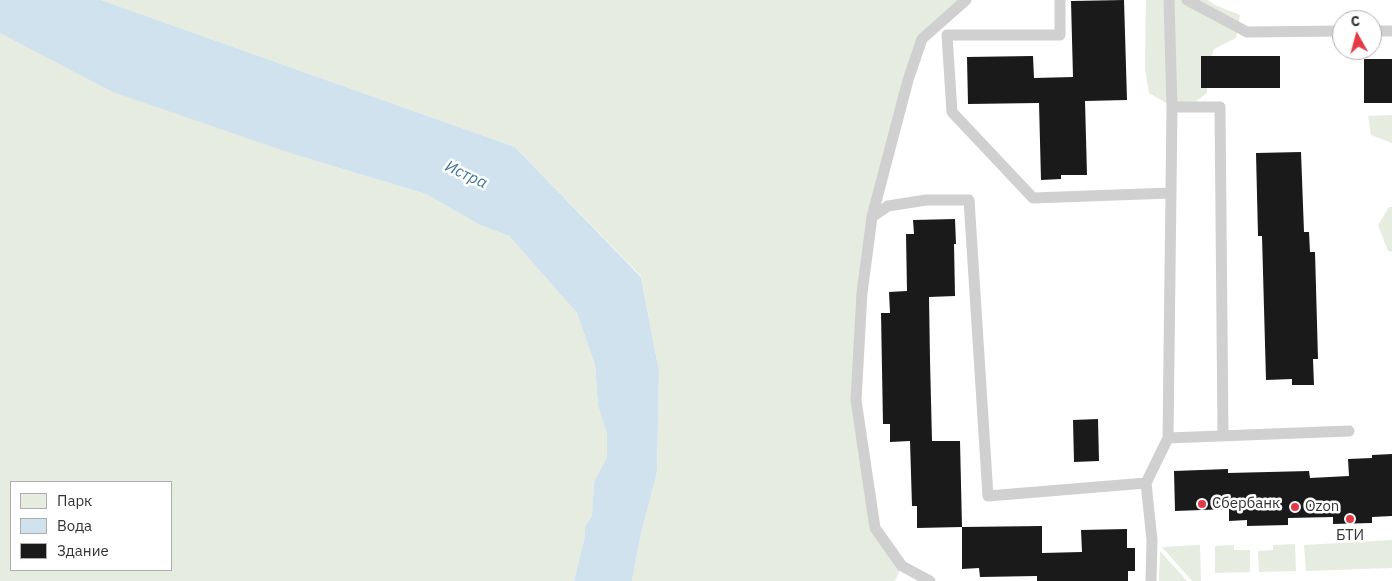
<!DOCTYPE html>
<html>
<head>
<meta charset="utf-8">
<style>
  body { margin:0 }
  #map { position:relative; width:1392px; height:581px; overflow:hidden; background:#fff; font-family:"IBM Plex Sans",sans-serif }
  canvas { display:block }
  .legend { position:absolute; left:10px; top:481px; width:162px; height:90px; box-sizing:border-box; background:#fff; border:1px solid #adadad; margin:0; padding:6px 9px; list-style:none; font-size:15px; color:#333 }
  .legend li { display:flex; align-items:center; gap:10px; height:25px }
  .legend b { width:25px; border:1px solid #adadad }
  .north { position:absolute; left:1332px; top:10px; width:50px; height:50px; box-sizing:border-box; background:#fff; border:1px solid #adadad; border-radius:50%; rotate:353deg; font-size:14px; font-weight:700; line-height:20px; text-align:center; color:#333 }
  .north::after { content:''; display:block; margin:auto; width:18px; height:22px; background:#e63946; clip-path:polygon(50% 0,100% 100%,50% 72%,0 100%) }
</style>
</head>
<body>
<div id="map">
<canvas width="1392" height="581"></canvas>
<ul class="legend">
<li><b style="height:14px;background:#e6ecdf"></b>Парк</li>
<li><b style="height:14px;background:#cfe2ee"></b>Вода</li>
<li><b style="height:14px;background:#1a1a1a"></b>Здание</li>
</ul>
<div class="north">С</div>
</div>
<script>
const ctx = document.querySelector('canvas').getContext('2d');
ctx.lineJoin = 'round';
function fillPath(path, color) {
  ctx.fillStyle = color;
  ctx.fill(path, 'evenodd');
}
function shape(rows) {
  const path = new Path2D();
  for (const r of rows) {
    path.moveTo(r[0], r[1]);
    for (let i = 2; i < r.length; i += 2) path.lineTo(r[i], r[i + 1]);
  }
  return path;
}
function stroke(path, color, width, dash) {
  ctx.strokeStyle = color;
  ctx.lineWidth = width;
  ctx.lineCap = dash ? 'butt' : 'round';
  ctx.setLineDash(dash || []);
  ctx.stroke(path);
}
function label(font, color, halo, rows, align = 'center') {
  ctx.font = font + ' "IBM Plex Sans",sans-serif';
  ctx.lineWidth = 5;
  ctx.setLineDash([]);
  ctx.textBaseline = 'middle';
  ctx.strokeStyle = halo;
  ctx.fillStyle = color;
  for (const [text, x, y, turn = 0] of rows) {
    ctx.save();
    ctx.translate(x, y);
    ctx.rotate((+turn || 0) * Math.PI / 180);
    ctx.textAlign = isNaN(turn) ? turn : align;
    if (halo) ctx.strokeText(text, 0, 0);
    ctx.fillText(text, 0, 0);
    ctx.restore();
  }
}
fillPath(shape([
  [101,0,966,0,922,39,872,217,856,400,875,528,902,566,895,581,632,581,640,538,657,472,659,371,641,276,515,147],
  [1146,0,1208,0,1215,5,1240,15,1236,38,1214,49,1207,69,1207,93,1182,112,1149,93,1145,69],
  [0,11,296,155,426,194,480,225,509,236,577,313,595,365,598,406,607,434,607,457,594,482,592,516,585,526,585,536,574,581,0,581],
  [11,482,171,482,171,570,11,570],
  [1392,115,1392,143,1371,135,1368,116],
  [1389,207,1392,207,1392,252,1388,251,1378,225],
  [1392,540,1392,568,1306,571,1304,545],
  [1295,544,1296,571,1259,572,1258,551,1273,550,1273,545],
  [1200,545,1201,581,1192,581,1162,547],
  [1234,545,1234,550,1250,550,1250,572,1215,573,1215,546],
  [1160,551,1187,581,1159,581]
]), '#e6ecdf');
fillPath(shape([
  [0,0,101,0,515,147,641,277,659,371,657,472,640,538,632,581,574,581,585,536,585,526,592,516,594,482,607,457,607,434,598,406,595,365,577,313,509,236,480,225,426,194,296,155,113,92,0,33]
]), '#cfe2ee');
fillPath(shape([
  [1124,0,1127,100,1085,101,1087,175,1061,175,1061,179,1041,180,1039,103,968,104,967,57,1033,56,1034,78,1073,77,1071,1],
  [1201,56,1280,56,1280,88,1201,88],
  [1364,59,1392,59,1392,103,1364,103],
  [1301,152,1304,232,1309,232,1310,252,1315,252,1318,359,1313,359,1314,385,1292,385,1292,379,1266,380,1262,236,1258,236,1256,153],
  [955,219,956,244,954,244,955,296,929,297,930,360,932,441,960,441,962,527,917,528,917,506,912,506,910,441,890,442,890,424,883,424,881,313,890,313,889,292,907,291,906,234,914,234,913,220],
  [1098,419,1099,461,1074,462,1073,420],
  [1392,454,1392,516,1372,517,1372,523,1333,524,1333,517,1288,518,1288,525,1247,526,1247,520,1229,521,1229,509,1175,511,1174,471,1228,469,1228,473,1309,471,1310,478,1349,476,1348,459,1372,458,1372,455],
  [1042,526,1042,553,1082,552,1081,530,1127,529,1127,548,1135,548,1135,571,1128,571,1128,581,1037,581,1037,576,980,577,979,568,962,569,962,527]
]), '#1a1a1a');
stroke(shape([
  [1060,0,1060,35,947,35,952,112,1033,198,1171,193],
  [1187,0,1247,32,1342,31],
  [1372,31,1392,31],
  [1172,107,1220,107,1223,436],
  [872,217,888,206,926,200,969,200,988,496,1146,483],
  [1168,438,1172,107,1169,0],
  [930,581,902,566,875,528,856,400,862,293,872,217,908,80,922,39,966,0],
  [1151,581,1152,540,1146,483,1168,438,1349,431]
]), '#d0d0d0', 11);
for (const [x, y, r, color] of [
  [1202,504,5,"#e63946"],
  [1295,507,5,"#e63946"],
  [1350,519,5,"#e63946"]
]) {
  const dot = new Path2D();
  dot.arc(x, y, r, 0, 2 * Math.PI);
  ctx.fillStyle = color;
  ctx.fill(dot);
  stroke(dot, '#fff', 2);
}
label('15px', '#333', '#fff', [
  ["Сбербанк",1212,504],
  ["Ozon",1305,507],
  ["БТИ",1350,536,"center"]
], 'left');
label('italic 16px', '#3f7597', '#fff', [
  ["Истра",466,175,25]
]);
</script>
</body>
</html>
